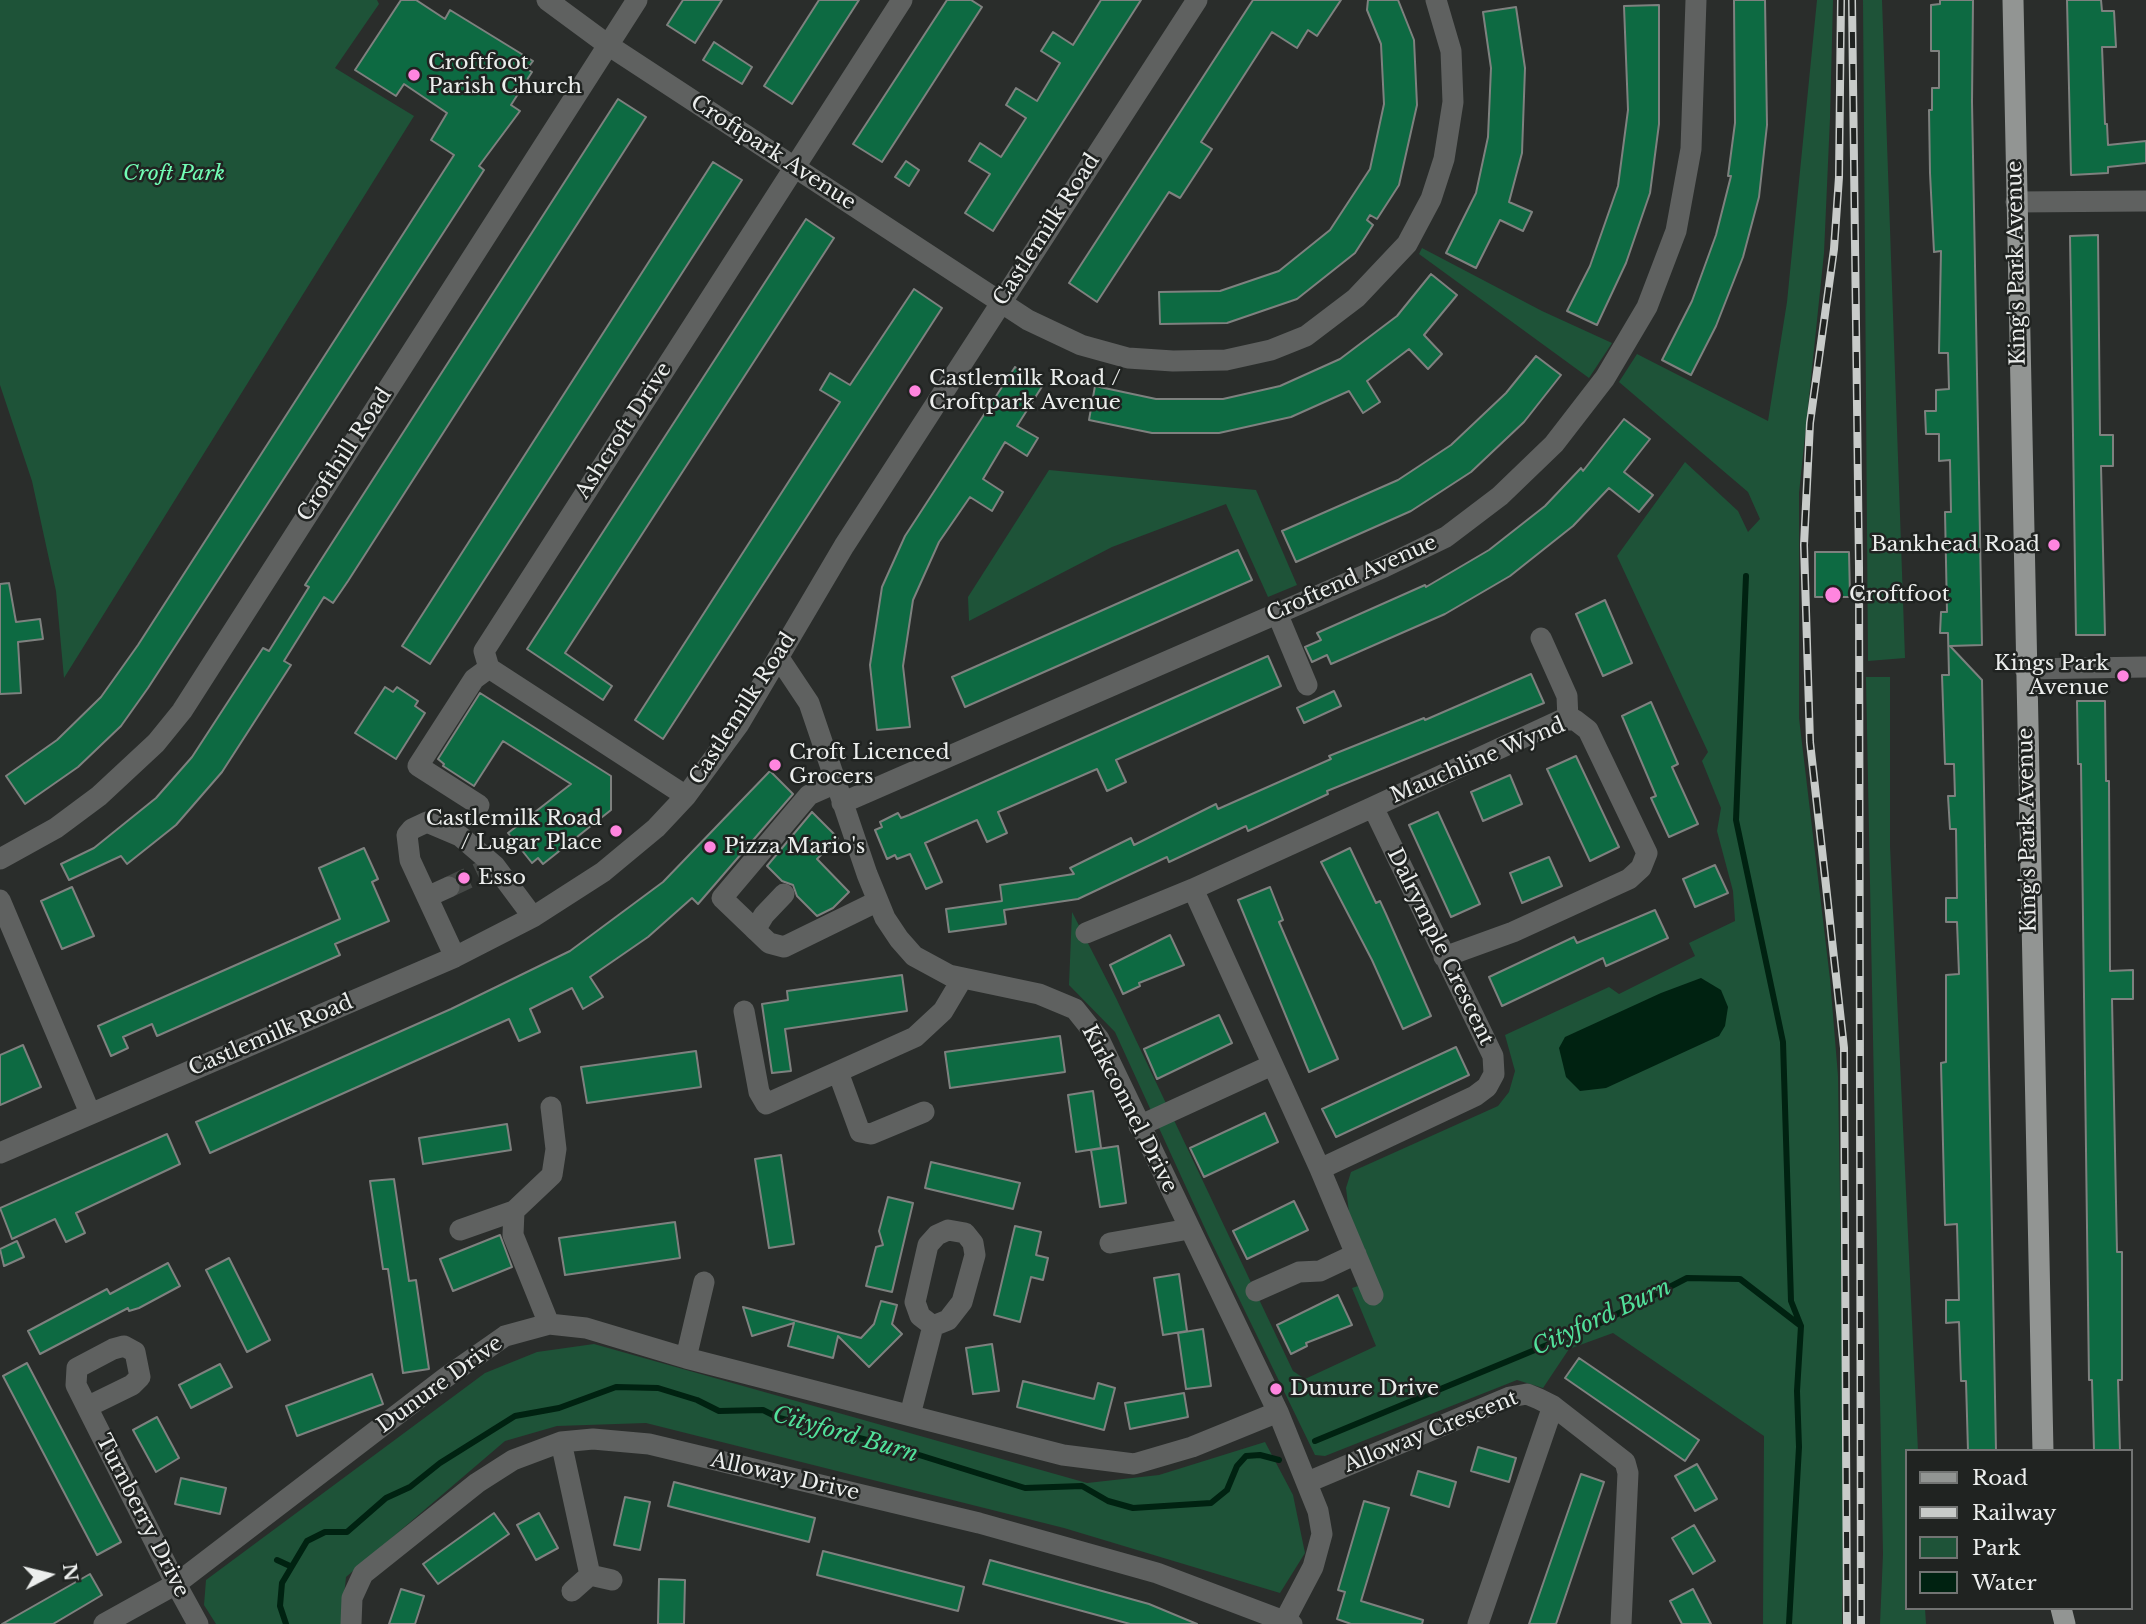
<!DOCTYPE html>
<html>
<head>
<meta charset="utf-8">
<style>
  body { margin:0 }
  #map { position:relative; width:2146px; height:1624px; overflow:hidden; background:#2a2d2b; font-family:"Libre Baskerville",serif }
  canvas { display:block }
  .legend { position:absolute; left:1905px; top:1449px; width:228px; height:161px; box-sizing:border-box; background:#202321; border:2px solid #727473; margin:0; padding:9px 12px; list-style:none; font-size:21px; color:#eceeed }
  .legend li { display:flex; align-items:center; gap:14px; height:35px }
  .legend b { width:35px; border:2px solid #727473 }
  .north { position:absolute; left:14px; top:1540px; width:70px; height:70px; -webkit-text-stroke:5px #202321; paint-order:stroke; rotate:83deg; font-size:19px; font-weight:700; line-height:28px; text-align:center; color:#eceeed }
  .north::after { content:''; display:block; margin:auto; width:24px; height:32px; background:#eceeed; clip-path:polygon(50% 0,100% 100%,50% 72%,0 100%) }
</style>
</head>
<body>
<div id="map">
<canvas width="2146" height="1624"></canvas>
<ul class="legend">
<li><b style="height:9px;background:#929593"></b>Road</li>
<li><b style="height:9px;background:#c8cbc9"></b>Railway</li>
<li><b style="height:19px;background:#1e5338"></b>Park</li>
<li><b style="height:19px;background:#021"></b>Water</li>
</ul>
<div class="north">N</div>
</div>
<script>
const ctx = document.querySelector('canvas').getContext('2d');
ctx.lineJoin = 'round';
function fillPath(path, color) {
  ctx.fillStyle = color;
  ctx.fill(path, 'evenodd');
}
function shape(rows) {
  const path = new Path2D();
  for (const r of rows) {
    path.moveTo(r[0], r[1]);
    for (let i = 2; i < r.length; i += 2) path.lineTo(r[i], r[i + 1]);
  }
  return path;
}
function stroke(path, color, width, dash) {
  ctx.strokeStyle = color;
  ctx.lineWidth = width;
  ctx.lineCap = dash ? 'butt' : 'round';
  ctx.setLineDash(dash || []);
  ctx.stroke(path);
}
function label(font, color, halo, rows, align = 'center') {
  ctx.font = font + ' "Libre Baskerville",serif';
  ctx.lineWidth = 5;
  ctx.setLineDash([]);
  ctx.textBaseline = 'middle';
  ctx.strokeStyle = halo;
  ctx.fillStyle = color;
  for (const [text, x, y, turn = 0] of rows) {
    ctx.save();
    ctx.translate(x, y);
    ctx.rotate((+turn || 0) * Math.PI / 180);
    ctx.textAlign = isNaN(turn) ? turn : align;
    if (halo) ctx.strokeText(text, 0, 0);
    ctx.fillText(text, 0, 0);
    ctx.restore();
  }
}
fillPath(shape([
  [0,0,377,0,379,4,335,68,414,116,64,678,56,591,32,481,0,385],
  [1817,0,1833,0,1830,118,1824,253,1799,493,1799,718,1830,979,1838,1076,1844,1460,1842,1624,1763,1624,1764,1436,1613,1333,1569,1349,1543,1388,1517,1380,1325,1456,1315,1455,1208,1235,1115,1032,1069,985,1072,912,1116,998,1293,1371,1305,1379,1376,1346,1352,1288,1358,1286,1346,1188,1351,1172,1498,1106,1509,1092,1515,1071,1505,1035,1609,987,1619,994,1695,956,1689,943,1735,921,1733,891,1717,831,1721,808,1702,761,1708,752,1617,556,1685,462,1738,511,1748,532,1760,519,1748,492,1619,382,1637,354,1768,421,1787,302],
  [1863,0,1882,0,1905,658,1868,661],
  [1422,248,1542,311,1612,343,1589,378,1419,254],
  [1049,470,1256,490,1297,585,1268,597,1226,504,1112,547,969,621,968,597],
  [1866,677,1890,677,1890,846,1918,1451,1906,1451,1906,1608,1925,1608,1926,1624,1880,1624,1883,1554],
  [594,1344,1087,1483,1159,1475,1265,1442,1293,1495,1305,1553,1280,1593,1064,1528,646,1423,557,1426,505,1441,346,1577,341,1624,216,1624,204,1605,206,1580,485,1373,537,1352]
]), '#1e5338');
fillPath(shape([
  [1701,978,1721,990,1728,1007,1725,1026,1719,1036,1606,1088,1580,1091,1566,1077,1559,1048,1565,1037,1661,993]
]), '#021');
stroke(shape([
  [1746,576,1736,820,1783,1042,1791,1301,1801,1326],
  [1315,1441,1600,1323,1687,1278,1740,1279,1801,1326,1797,1391,1799,1447,1789,1624],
  [277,1560,290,1566],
  [286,1624,280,1606,282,1583,307,1541,325,1532,347,1532,386,1498,410,1487,440,1463,515,1416,559,1408,616,1387,658,1388,697,1400,719,1411,763,1410,779,1418,887,1445,1025,1488,1082,1486,1108,1501,1133,1508,1211,1503,1227,1490,1237,1466,1246,1456,1260,1455,1279,1460]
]), '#021', 6);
const building = shape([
  [401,0,416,0,445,19,450,10,533,61,527,69,532,72,511,105,520,111,479,166,484,170,148,688,121,726,78,767,25,804,6,776,57,740,101,697,138,645,454,155,431,140,447,113,404,84,396,96,355,70,401,0],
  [683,0,722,0,695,43,667,25,683,0],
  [819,0,859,0,792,104,764,86,819,0],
  [947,0,971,0,982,7,882,162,853,144,947,0],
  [1101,0,1141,0,993,231,965,213,990,174,969,161,980,143,1001,157,1026,118,1006,105,1016,88,1037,101,1060,63,1041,51,1053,32,1073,45,1101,0],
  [1253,0,1341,0,1317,36,1308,30,1297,48,1272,32,1201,142,1212,149,1180,198,1169,192,1097,302,1069,283,1253,0],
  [1368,0,1398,0,1414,40,1417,105,1399,185,1377,219,1370,215,1367,220,1373,225,1355,253,1297,299,1227,323,1160,324,1159,292,1220,291,1279,271,1330,230,1370,169,1384,104,1381,44,1367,10,1368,0],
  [1734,0,1765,0,1767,125,1759,197,1743,257,1716,326,1691,375,1662,360,1692,301,1716,235,1731,176,1728,176,1735,123,1734,0],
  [1940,0,1973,0,1972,102,1982,645,1950,646,1982,680,1996,1451,1968,1451,1966,1381,1961,1381,1959,1322,1946,1323,1946,1300,1959,1300,1957,1224,1945,1225,1941,1063,1946,1062,1946,975,1959,974,1957,922,1946,922,1946,898,1957,898,1956,829,1950,829,1948,796,1955,796,1954,764,1945,764,1942,675,1949,675,1948,633,1940,633,1941,612,1947,612,1945,512,1951,512,1950,460,1939,461,1939,434,1926,434,1925,411,1936,411,1936,390,1949,389,1948,353,1939,353,1941,251,1934,252,1930,173,1929,110,1932,110,1932,88,1939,88,1939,51,1931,51,1931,5,1940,4,1940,0],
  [2067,0,2101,0,2102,11,2114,11,2116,47,2102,47,2105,124,2107,124,2108,145,2146,141,2146,163,2108,167,2108,173,2071,175,2067,0],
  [1659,5,1659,124,1650,193,1626,263,1597,325,1567,311,1590,266,1618,186,1628,110,1624,6,1659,5],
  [1516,7,1525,68,1522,153,1509,202,1532,212,1523,231,1500,220,1476,268,1446,253,1476,193,1488,137,1491,68,1483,12,1516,7],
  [714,42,752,67,742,84,703,60,714,42],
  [618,99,646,117,348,581,333,603,324,597,284,661,291,665,222,772,176,825,127,864,121,856,69,880,61,864,94,848,156,798,192,757,263,648,269,651,309,587,305,585,319,563,618,99],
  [906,161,919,170,909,186,895,177,906,161],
  [713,162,742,180,430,664,402,646,713,162],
  [806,219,834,238,565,653,612,686,603,700,527,649,806,219],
  [2098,235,2100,435,2113,435,2113,466,2101,466,2105,635,2076,635,2070,236,2098,235],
  [1431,274,1457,295,1424,335,1442,354,1428,369,1409,349,1367,381,1380,402,1363,413,1349,391,1291,417,1219,433,1152,433,1089,420,1095,386,1156,399,1223,399,1280,386,1340,359,1397,316,1431,274],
  [914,289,942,308,663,739,635,720,840,402,820,390,830,373,850,385,914,289],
  [1536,356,1561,375,1524,422,1471,472,1411,511,1296,562,1282,531,1398,480,1451,445,1506,393,1536,356],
  [1015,367,1043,385,1017,426,1038,438,1027,456,1005,442,983,479,1003,492,992,511,970,497,939,542,913,600,903,666,910,727,877,730,870,665,882,587,905,536,1015,367],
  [1624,419,1650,439,1624,472,1653,495,1639,512,1609,488,1573,526,1510,576,1445,614,1331,664,1327,655,1312,662,1305,647,1321,640,1317,633,1425,585,1426,587,1489,550,1545,506,1581,468,1583,471,1624,419],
  [1238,550,1252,580,965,707,952,677,1238,550],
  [1815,552,1849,552,1850,597,1815,597,1815,552],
  [9,583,16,622,40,619,43,639,18,642,21,693,0,694,0,584,9,583],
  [1605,600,1632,663,1603,676,1576,614,1605,600],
  [1268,656,1281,686,1116,760,1126,782,1107,791,1097,769,998,812,1007,833,987,842,977,820,925,843,942,882,926,889,910,854,897,859,895,855,887,859,875,830,882,827,880,822,898,813,901,818,909,815,1268,656],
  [1531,674,1544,703,1327,791,1328,794,1248,831,1246,826,1169,862,1167,857,1078,899,1004,910,1006,924,949,932,946,909,1002,901,1000,885,1074,874,1070,868,1131,838,1134,845,1216,804,1218,809,1331,759,1329,756,1424,718,1425,720,1531,674],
  [385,687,393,692,397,687,418,701,415,706,425,713,396,759,355,733,385,687],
  [1334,691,1341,706,1304,723,1297,708,1334,691],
  [480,693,611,776,611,810,543,864,538,858,532,863,508,833,571,784,503,741,474,786,443,766,444,764,438,759,480,693],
  [2077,701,2105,701,2106,781,2109,781,2110,971,2133,970,2133,999,2112,999,2117,1252,2122,1252,2122,1380,2118,1380,2120,1451,2094,1451,2092,1380,2089,1380,2081,764,2078,764,2077,701],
  [1651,702,1678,764,1672,767,1698,824,1669,837,1651,798,1656,796,1622,716,1651,702],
  [1576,756,1619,847,1590,861,1547,769,1576,756],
  [770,771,793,794,698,904,692,898,648,937,590,977,603,997,583,1009,572,988,530,1009,540,1032,519,1041,509,1019,210,1153,196,1122,451,1009,570,951,663,882,770,771],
  [1510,775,1522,804,1483,821,1471,792,1510,775],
  [812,812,838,838,817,859,849,892,833,908,817,916,797,896,793,885,782,881,767,866,812,812],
  [1438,812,1480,904,1451,917,1409,825,1438,812],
  [364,848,378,879,372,882,389,921,335,944,340,955,157,1036,152,1024,123,1037,128,1048,111,1056,98,1026,340,919,319,868,364,848],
  [1350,848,1376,903,1380,901,1386,914,1431,1016,1403,1029,1372,960,1321,862,1350,848],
  [1549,857,1562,886,1522,903,1510,873,1549,857],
  [1715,865,1728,893,1695,907,1683,879,1715,865],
  [72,887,94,936,62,949,41,901,72,887],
  [1270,887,1283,920,1279,922,1338,1059,1309,1072,1238,900,1270,887],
  [1655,910,1668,938,1606,966,1603,958,1502,1006,1489,977,1574,937,1577,943,1655,910],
  [1170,935,1184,965,1139,983,1140,986,1123,994,1110,965,1170,935],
  [902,975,907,1011,785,1029,791,1071,772,1073,762,1004,788,1000,787,991,902,975],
  [1219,1015,1232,1043,1157,1079,1144,1049,1219,1015],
  [1060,1036,1065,1072,950,1088,945,1052,1060,1036],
  [23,1045,41,1087,0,1105,0,1055,23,1045],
  [1456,1047,1469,1075,1336,1137,1322,1109,1456,1047],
  [696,1051,701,1087,587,1103,581,1067,696,1051],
  [1093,1091,1101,1148,1076,1152,1068,1095,1093,1091],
  [1265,1113,1278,1142,1204,1177,1190,1148,1265,1113],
  [507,1124,511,1150,423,1164,419,1138,507,1124],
  [167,1134,180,1164,76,1213,85,1233,66,1242,55,1219,12,1239,0,1208,167,1134],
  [1118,1146,1126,1203,1100,1207,1091,1150,1118,1146],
  [781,1155,794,1244,769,1248,755,1159,781,1155],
  [931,1162,1020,1183,1013,1209,925,1188,931,1162],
  [394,1179,409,1281,416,1280,429,1369,403,1373,388,1269,383,1269,370,1181,394,1179],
  [888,1197,913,1203,892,1292,866,1286,876,1247,883,1245,879,1231,888,1197],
  [1294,1201,1308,1230,1247,1259,1233,1231,1294,1201],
  [675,1222,680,1258,565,1275,559,1238,675,1222],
  [1015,1226,1041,1232,1036,1255,1048,1258,1043,1280,1031,1277,1020,1322,994,1315,1015,1226],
  [500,1235,512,1267,453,1291,440,1259,500,1235],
  [17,1241,24,1257,4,1266,0,1249,17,1241],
  [229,1258,270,1340,247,1352,206,1270,229,1258],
  [168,1263,180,1286,139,1308,129,1311,128,1308,40,1354,28,1331,107,1289,110,1294,168,1263],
  [1179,1274,1187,1331,1163,1335,1154,1278,1179,1274],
  [1338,1295,1352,1325,1306,1343,1307,1346,1291,1354,1277,1325,1338,1295],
  [881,1301,897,1305,892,1324,902,1334,869,1367,838,1336,833,1358,788,1346,794,1323,752,1336,743,1307,861,1338,874,1324,881,1301],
  [1203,1329,1211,1386,1186,1389,1178,1333,1203,1329],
  [992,1344,999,1391,973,1394,966,1348,992,1344],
  [1579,1358,1699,1440,1685,1461,1565,1378,1579,1358],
  [27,1363,121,1542,97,1555,3,1376,27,1363],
  [220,1364,232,1387,191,1408,179,1385,220,1364],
  [372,1374,383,1404,297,1436,286,1406,372,1374],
  [1023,1381,1094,1399,1098,1383,1115,1388,1104,1430,1017,1407,1023,1381],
  [1184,1393,1188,1417,1130,1429,1125,1403,1184,1393],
  [157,1417,179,1458,156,1472,133,1430,157,1417],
  [1478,1447,1516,1458,1509,1482,1471,1471,1478,1447],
  [1697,1464,1717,1499,1695,1511,1675,1476,1697,1464],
  [1418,1471,1456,1482,1449,1507,1411,1495,1418,1471],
  [1581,1474,1604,1482,1556,1624,1529,1624,1581,1474],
  [181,1478,226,1488,220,1514,175,1504,181,1478],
  [674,1482,815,1518,809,1542,668,1506,674,1482],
  [625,1497,650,1502,640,1550,614,1545,625,1497],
  [1364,1501,1389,1508,1361,1601,1423,1620,1422,1624,1351,1624,1337,1619,1345,1592,1338,1590,1364,1501],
  [494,1513,509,1534,438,1584,423,1564,494,1513],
  [539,1513,558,1548,536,1560,517,1525,539,1513],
  [1694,1525,1715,1561,1693,1574,1672,1538,1694,1525],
  [823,1551,964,1587,958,1611,817,1575,823,1551],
  [990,1560,1149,1604,1197,1624,1130,1624,983,1584,990,1560],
  [90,1574,102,1595,53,1624,2,1624,90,1574],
  [659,1579,685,1580,684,1624,658,1624,659,1579],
  [401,1589,424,1596,415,1624,389,1624,401,1589],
  [1693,1589,1711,1624,1682,1624,1670,1601,1693,1589]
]);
fillPath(building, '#0d6a42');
stroke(building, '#7e817f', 2);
stroke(shape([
  [449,887,483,871]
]), '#474a48', 21, [21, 10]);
stroke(shape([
  [547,0,608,45,1028,320,1081,345,1128,358,1173,361,1226,360,1271,350,1306,336,1356,298,1407,244,1431,199,1444,159,1453,102,1451,51,1436,0],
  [2016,202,2146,201],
  [1277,613,1307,685],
  [1541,638,1567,696,1568,720],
  [779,658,809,703,867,874,885,918,899,939,914,956,949,975,1039,994,1075,1009,1099,1039,1278,1412,1318,1511,1322,1534,1313,1567,1283,1624],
  [2025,669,2146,667],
  [834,784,809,795,722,898,769,943,784,947,878,901],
  [686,796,489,668,484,651,902,0],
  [842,803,1384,567,1446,537,1500,496,1554,444,1605,378,1647,307,1676,231,1691,149,1696,0],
  [479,805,418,766,474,679,489,668],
  [1373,807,1561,720,1575,720,1588,730,1647,853,1641,868,1629,879,1513,932,1444,957],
  [0,859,56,828,99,796,156,743,182,711,637,0],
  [427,897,449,887],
  [0,900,90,1113],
  [755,930,764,915,784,894],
  [1086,933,1193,889,1373,807,1493,1056,1494,1074,1487,1087,1475,1096,1320,1169,1193,889],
  [455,957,410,860,407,835,412,829,427,822,460,836,495,866,533,917],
  [744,1011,759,1092,766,1104,915,1037,943,1011,962,979],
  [838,1072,860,1132,871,1134,924,1112],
  [1139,1126,1272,1065],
  [0,1153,455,957,533,917,603,872,656,828,686,796,739,724,844,546,1197,0],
  [1320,1169,1373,1295],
  [460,1230,514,1211],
  [1110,1243,1189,1229],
  [1256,1291,1299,1272,1320,1271,1356,1254],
  [549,1324,513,1235,514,1211,552,1175,556,1149,551,1107],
  [686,1358,704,1282],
  [87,1407,132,1385,140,1377,135,1352,124,1346,113,1349,77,1368,76,1385,87,1407,176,1584,198,1624],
  [910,1415,933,1326,920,1316,915,1302,928,1245,937,1235,948,1230,965,1233,973,1243,975,1255,962,1302,948,1320,933,1326],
  [561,1442,590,1575],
  [1308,1482,1510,1397,1527,1394,1539,1399,1553,1406,1625,1462,1628,1473,1621,1624],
  [572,1591,590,1575,612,1580],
  [104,1624,176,1584,445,1378,505,1336,549,1324,586,1328,686,1358,1063,1455,1134,1464,1192,1447,1278,1412],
  [351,1624,352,1598,363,1574,477,1483,513,1460,561,1442,593,1439,649,1444,979,1523,1157,1573,1292,1624],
  [1478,1624,1553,1406]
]), '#5f6160', 21);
stroke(shape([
  [2013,0,2043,1451],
  [2061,1608,2065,1624]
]), '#929593', 21);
const rail = shape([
  [1841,0,1839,177,1834,249,1810,423,1804,545,1810,742,1844,1048,1847,1624],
  [1852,0,1859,567,1861,1624]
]);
stroke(rail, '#c8cbc9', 8);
stroke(rail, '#202321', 5, [16]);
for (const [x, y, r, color] of [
  [414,75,7,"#ff85df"],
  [915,391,7,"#ff85df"],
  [2054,545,7,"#ff85df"],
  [1833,595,9,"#ff85df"],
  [2123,676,7,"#ff85df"],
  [775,765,7,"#ff85df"],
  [616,831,7,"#ff85df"],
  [710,847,7,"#ff85df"],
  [464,878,7,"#ff85df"],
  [1276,1389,7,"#ff85df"]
]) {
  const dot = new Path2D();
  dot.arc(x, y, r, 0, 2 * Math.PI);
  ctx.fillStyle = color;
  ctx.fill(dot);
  stroke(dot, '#202321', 2.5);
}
label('21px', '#eceeed', '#202321', [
  ["Croftfoot",428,63],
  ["Parish Church",428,87],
  ["Castlemilk Road /",929,379],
  ["Croftpark Avenue",929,403],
  ["Bankhead Road",2040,545,"right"],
  ["Croftfoot",1849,595],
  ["Kings Park",2109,664,"right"],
  ["Avenue",2109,688,"right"],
  ["Croft Licenced",789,753],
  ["Grocers",789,777],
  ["Castlemilk Road",602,819,"right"],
  ["/ Lugar Place",602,843,"right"],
  ["Pizza Mario's",724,847],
  ["Esso",478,878],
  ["Dunure Drive",1290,1389]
], 'left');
label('21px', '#eceeed', '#202321', [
  ["Croftpark Avenue",773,153,33],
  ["Castlemilk Road",1047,230,-57],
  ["King's Park Avenue",2017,263,-91],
  ["Ashcroft Drive",624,431,-57],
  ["Crofthill Road",345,455,-57],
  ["Croftend Avenue",1352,579,-24],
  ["Castlemilk Road",743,709,-57],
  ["Mauchline Wynd",1478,761,-23],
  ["King's Park Avenue",2028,830,-91],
  ["Dalrymple Crescent",1440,947,64],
  ["Castlemilk Road",271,1036,-23],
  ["Kirkconnel Drive",1129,1109,63],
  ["Dunure Drive",440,1385,-36],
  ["Alloway Crescent",1431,1432,-22],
  ["Alloway Drive",785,1477,13],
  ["Turnberry Drive",142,1516,63]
]);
label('italic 21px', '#72fdb5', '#202321', [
  ["Croft Park",174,174]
]);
label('italic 23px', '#51e09a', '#202321', [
  ["Cityford Burn",1602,1318,-25],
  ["Cityford Burn",845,1435,16]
]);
</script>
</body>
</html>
